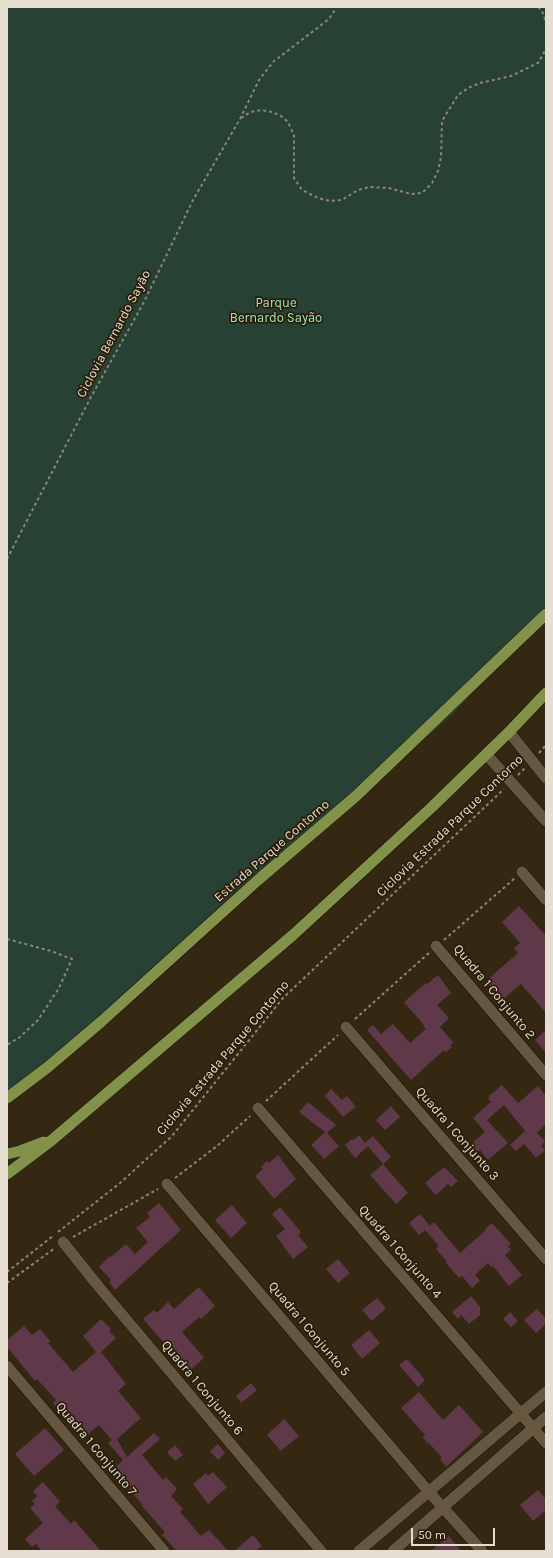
<!DOCTYPE html>
<html>
<head>
<meta charset="utf-8">
<style>
  body { margin:0 }
  #map { position:relative; width:553px; height:1558px; overflow:hidden; background:#342812; font-family:Karla,sans-serif }
  canvas { display:block }
  .frame { position:absolute; inset:0; border:8px solid #e6ded1; pointer-events:none }
  .scale { position:absolute; left:411px; top:1528px; width:84px; height:18px; box-sizing:border-box; border:2px solid #e6ded1; border-top:0; padding-left:5px; font-size:12px; line-height:14px; white-space:nowrap; color:#e6ded1; -webkit-text-stroke:3px #2a1e08; paint-order:stroke }
</style>
</head>
<body>
<div id="map">
<canvas width="553" height="1558"></canvas>
<div class="frame"></div>
<div class="scale">50 m</div>
</div>
<script>
const ctx = document.querySelector('canvas').getContext('2d');
ctx.lineJoin = 'round';
function fillPath(path, color) {
  ctx.fillStyle = color;
  ctx.fill(path, 'evenodd');
}
function shape(rows) {
  const path = new Path2D();
  for (const r of rows) {
    path.moveTo(r[0], r[1]);
    for (let i = 2; i < r.length; i += 2) path.lineTo(r[i], r[i + 1]);
  }
  return path;
}
function stroke(path, color, width, dash) {
  ctx.strokeStyle = color;
  ctx.lineWidth = width;
  ctx.lineCap = dash ? 'butt' : 'round';
  ctx.setLineDash(dash || []);
  ctx.stroke(path);
}
function label(font, color, halo, rows, align = 'center') {
  ctx.font = font + ' Karla,sans-serif';
  ctx.lineWidth = 3.5;
  ctx.setLineDash([]);
  ctx.textBaseline = 'middle';
  ctx.strokeStyle = halo;
  ctx.fillStyle = color;
  for (const [text, x, y, turn = 0] of rows) {
    ctx.save();
    ctx.translate(x, y);
    ctx.rotate((+turn || 0) * Math.PI / 180);
    ctx.textAlign = isNaN(turn) ? turn : align;
    if (halo) ctx.strokeText(text, 0, 0);
    ctx.fillText(text, 0, 0);
    ctx.restore();
  }
}
fillPath(shape([
  [7,7,546,7,546,613,451,716,7,1103]
]), '#274134');
fillPath(shape([
  [519,906,546,936,546,1013,521,984,501,1001,486,981,518,953,514,948,520,943,502,922],
  [438,975,451,993,437,1005,449,1018,440,1027,453,1042,450,1045,452,1047,446,1052,444,1050,411,1080,367,1030,373,1025,381,1034,393,1024,410,1043,426,1029,423,1026,424,1025,404,1002,426,983,427,984],
  [546,1030,546,1053,535,1040],
  [502,1085,518,1103,538,1086,546,1096,546,1124,537,1133,545,1141,541,1146,545,1150,536,1158,524,1144,516,1151,510,1145,525,1131,504,1105,487,1120,508,1143,488,1160,480,1150,474,1155,468,1147,485,1132,473,1118,491,1102,488,1099,490,1098,489,1096],
  [331,1089,342,1100,347,1096,356,1107,343,1117,325,1096],
  [308,1102,336,1125,327,1133,339,1146,324,1159,311,1145,325,1132,299,1112],
  [391,1106,400,1117,385,1130,376,1120],
  [359,1135,365,1143,373,1136,391,1157,383,1164,368,1146,355,1158,345,1145,352,1139,354,1140],
  [278,1155,296,1179,274,1199,255,1176,263,1169,261,1167,267,1161,269,1163],
  [383,1164,408,1193,396,1204,370,1175],
  [444,1167,458,1181,451,1187,448,1184,436,1195,425,1183],
  [159,1203,181,1230,115,1290,109,1282,111,1280,99,1267,110,1256,111,1257,126,1244,135,1254,148,1242,136,1228,150,1217,147,1213],
  [232,1205,247,1223,231,1238,215,1220],
  [280,1207,301,1232,298,1235,308,1247,293,1259,276,1236,285,1229,272,1214],
  [420,1214,430,1226,428,1227,434,1222,460,1253,486,1230,485,1229,492,1223,511,1244,508,1246,511,1250,505,1255,522,1275,509,1286,493,1266,491,1267,488,1263,475,1275,480,1281,472,1288,462,1276,459,1278,446,1263,447,1262,436,1249,438,1247,438,1245,425,1230,419,1235,409,1223],
  [338,1259,350,1273,338,1283,326,1269],
  [199,1287,215,1306,201,1319,199,1317,182,1332,204,1358,189,1371,143,1319,154,1310,157,1313,168,1302,174,1309],
  [471,1296,480,1307,480,1315,469,1324,461,1315,458,1319,452,1312],
  [377,1298,386,1308,372,1321,362,1310],
  [537,1309,546,1319,546,1324,536,1333,524,1320],
  [510,1312,518,1321,511,1327,503,1319],
  [101,1319,111,1329,109,1331,116,1338,101,1352,126,1384,118,1391,141,1418,117,1439,127,1457,154,1433,160,1439,142,1455,163,1480,166,1477,177,1489,171,1496,183,1509,180,1512,193,1527,201,1536,209,1530,228,1551,177,1551,162,1535,165,1532,142,1506,142,1504,129,1489,131,1487,115,1468,123,1460,108,1443,112,1440,99,1425,88,1434,79,1423,77,1424,64,1411,62,1413,53,1403,56,1400,37,1379,35,1381,7,1347,7,1340,24,1326,32,1335,40,1329,50,1341,48,1343,73,1372,96,1352,83,1336],
  [369,1330,380,1343,362,1359,351,1345],
  [407,1359,425,1380,418,1387,399,1365],
  [251,1383,257,1390,241,1403,236,1396],
  [419,1392,443,1420,459,1405,483,1432,446,1467,440,1459,442,1458,429,1443,428,1444,423,1437,425,1435,401,1408],
  [284,1419,299,1436,281,1451,267,1435],
  [45,1428,64,1450,34,1476,15,1454],
  [218,1444,225,1453,218,1460,210,1451],
  [175,1445,183,1455,175,1461,167,1452],
  [213,1472,227,1487,208,1504,193,1484,206,1473,208,1476],
  [43,1482,60,1502,55,1506,71,1524,74,1520,101,1551,42,1551,36,1544,32,1547,25,1539,43,1523,30,1508,35,1504,32,1501,37,1496,33,1491],
  [538,1490,546,1499,546,1510,533,1521,520,1505],
  [253,1535,262,1546,255,1551,234,1551],
  [449,1536,461,1551,431,1551]
]), '#5f394a');
const minor = shape([
  [509,732,546,778],
  [486,754,546,821],
  [522,872,546,900],
  [436,946,546,1075],
  [346,1027,546,1259],
  [258,1108,546,1443],
  [167,1184,429,1492,482,1551],
  [63,1242,99,1287,321,1551],
  [7,1366,164,1551],
  [359,1551,546,1392],
  [393,1551,546,1417]
]);
const primary = shape([
  [7,1098,48,1067,102,1021,258,880,356,796,546,614],
  [7,1154,20,1151,44,1142],
  [7,1174,52,1140,293,935,432,807,509,732,546,693]
]);
stroke(minor, '#1c1000', 12);
stroke(primary, '#1c1000', 12);
stroke(shape([
  [538,7,542,11,546,22],
  [241,118,251,112,261,110,272,112,281,116,288,122,294,135,294,178,302,190,318,198,330,201,342,200,358,190,369,187,389,188,411,194,422,193,432,183,438,171,441,157,442,121,458,95,468,88,480,83,511,76,538,63,546,49],
  [7,559,91,397,144,302,193,200,240,119,259,80,273,62,329,19,335,10,336,7],
  [539,753,546,745],
  [518,775,525,768],
  [7,939,51,951,72,959,59,988,38,1020,20,1037,7,1045],
  [444,940,515,878],
  [355,1019,429,953],
  [266,1101,338,1035],
  [175,1178,217,1146,250,1116],
  [58,1232,120,1183,172,1136,283,998,504,789],
  [73,1237,158,1189],
  [7,1272,53,1236],
  [7,1283,55,1248]
]), '#908675', 2, [3, 3]);
stroke(minor, '#655740', 11);
stroke(primary, '#82924a', 11);
label('13px', '#9de6c1', '#2a1e08', [
  ["Parque",276,303],
  ["Bernardo Sayão",276,318]
]);
label('13px', '#e6ded1', '#2a1e08', [
  ["Ciclovia Bernardo Sayão",114,334,-62],
  ["Ciclovia Estrada Parque Contorno",450,826,-44],
  ["Estrada Parque Contorno",272,851,-41],
  ["Quadra 1 Conjunto 2",494,992,50],
  ["Ciclovia Estrada Parque Contorno",223,1058,-50],
  ["Quadra 1 Conjunto 3",457,1134,49],
  ["Quadra 1 Conjunto 4",400,1252,49],
  ["Quadra 1 Conjunto 5",309,1329,50],
  ["Quadra 1 Conjunto 6",202,1388,50],
  ["Quadra 1 Conjunto 7",96,1449,50]
]);
</script>
</body>
</html>
